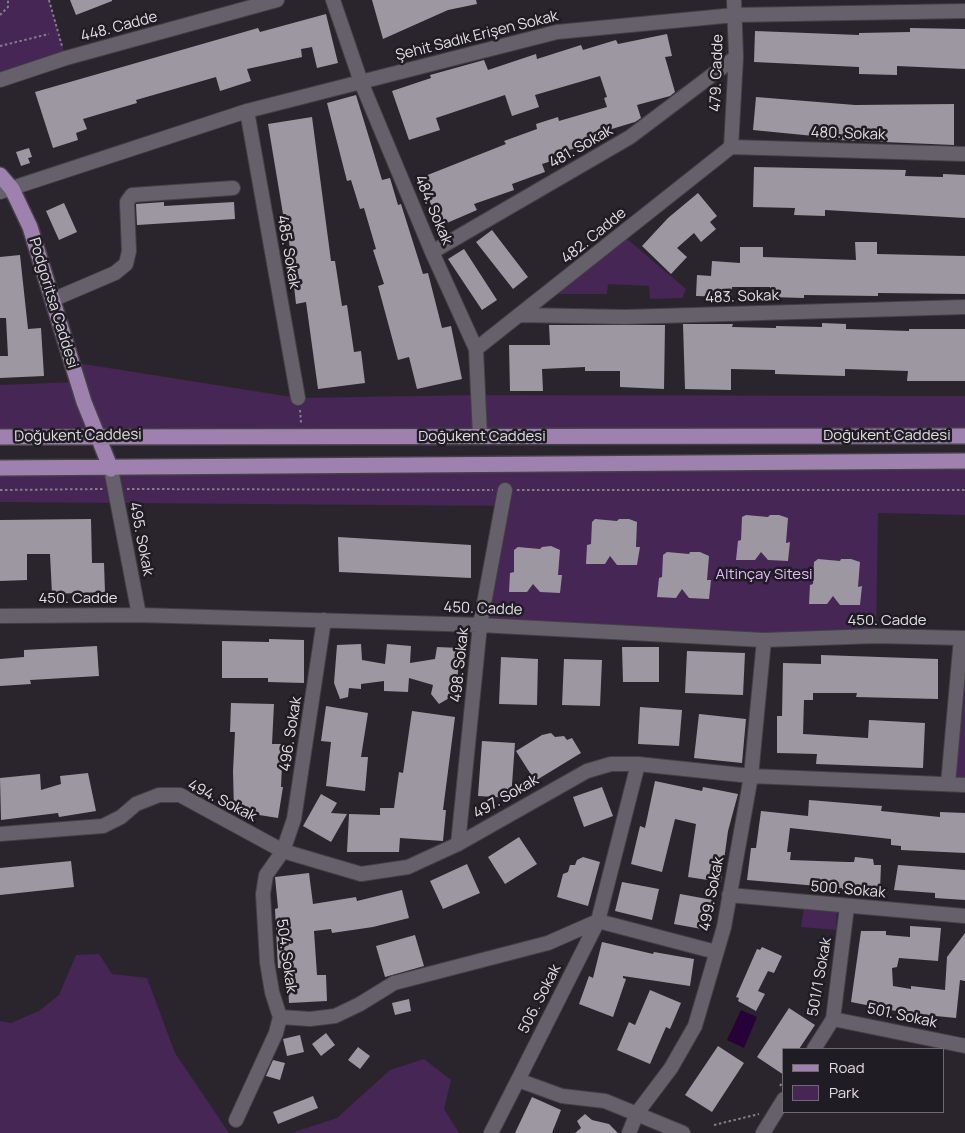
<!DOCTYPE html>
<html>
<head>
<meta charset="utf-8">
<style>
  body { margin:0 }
  #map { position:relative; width:965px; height:1133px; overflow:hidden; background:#2a252d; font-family:Manrope,sans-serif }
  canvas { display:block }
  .legend { position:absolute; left:782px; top:1048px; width:162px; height:65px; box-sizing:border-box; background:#201c23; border:1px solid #6d6a70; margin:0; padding:6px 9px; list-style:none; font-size:15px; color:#e1dee3 }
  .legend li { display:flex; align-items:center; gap:10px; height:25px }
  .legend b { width:25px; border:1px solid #6d6a70 }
</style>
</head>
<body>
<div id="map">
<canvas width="965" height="1133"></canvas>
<ul class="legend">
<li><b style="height:6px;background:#9e81ae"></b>Road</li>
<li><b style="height:14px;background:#452655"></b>Park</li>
</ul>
</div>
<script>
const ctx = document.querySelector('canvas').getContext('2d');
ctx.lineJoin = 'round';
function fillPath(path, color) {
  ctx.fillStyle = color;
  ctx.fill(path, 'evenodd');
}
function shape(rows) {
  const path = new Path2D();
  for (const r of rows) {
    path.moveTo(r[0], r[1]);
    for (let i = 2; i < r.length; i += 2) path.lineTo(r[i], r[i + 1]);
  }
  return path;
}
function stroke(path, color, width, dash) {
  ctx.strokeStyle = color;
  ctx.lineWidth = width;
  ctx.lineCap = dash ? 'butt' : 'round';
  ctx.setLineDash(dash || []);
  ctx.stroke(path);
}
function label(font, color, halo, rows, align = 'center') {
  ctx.font = font + ' Manrope,sans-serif';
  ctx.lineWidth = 5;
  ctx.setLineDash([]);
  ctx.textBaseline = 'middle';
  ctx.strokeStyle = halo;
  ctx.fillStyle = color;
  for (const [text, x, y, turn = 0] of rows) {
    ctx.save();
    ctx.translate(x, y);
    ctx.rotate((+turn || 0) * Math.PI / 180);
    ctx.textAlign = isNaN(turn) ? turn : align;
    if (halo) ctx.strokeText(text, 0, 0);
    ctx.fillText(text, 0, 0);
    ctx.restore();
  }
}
fillPath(shape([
  [0,0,49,0,66,58,0,80],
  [626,238,686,289,682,298,650,299,649,286,608,284,607,294,550,294],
  [71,362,298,398,478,395,965,396,965,428,939,436,0,437,0,385,77,382],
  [965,461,965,515,878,513,876,636,764,640,480,625,503,506,0,502,0,468],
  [965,638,965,785,948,784],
  [804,908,837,910,836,930,801,927],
  [99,954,112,974,147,978,175,1053,229,1133,0,1133,0,1021,11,1023,39,1011,59,995,76,955],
  [424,1059,451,1080,444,1109,459,1133,291,1133,337,1118,390,1070]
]), '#452655');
fillPath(shape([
  [741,1010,757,1017,744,1048,727,1040]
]), '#280139');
fillPath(shape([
  [70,0,112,0,112,1,76,15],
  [372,0,476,0,477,4,448,10,383,39],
  [326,14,338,63,317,68,312,47,301,49,302,57,247,69,251,81,220,91,216,77,136,100,137,103,83,119,87,129,76,133,78,140,53,148,35,92,258,28,260,32],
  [910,28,965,29,965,69,897,66,897,75,859,74,859,67,754,62,755,31,859,35,859,33,910,32],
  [667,34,672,56,665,57,675,92,670,96,637,105,641,118,635,122,605,131,607,138,569,150,571,155,542,164,545,172,512,184,514,190,474,204,477,210,440,226,420,178,506,144,504,141,537,129,536,124,558,117,559,121,607,107,604,98,607,97,600,76,535,95,539,107,512,116,505,95,436,118,440,130,409,140,392,91,431,78,430,75,484,60,488,70,536,54,537,59,581,45,583,50,616,40,618,44],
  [356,95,382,180,390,178,398,205,401,204,423,274,428,273,442,328,451,326,462,379,417,389,409,357,398,360,378,286,384,284,373,250,376,249,364,208,360,209,351,180,347,181,327,103],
  [756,97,855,105,954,104,954,145,814,139,814,136,753,130],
  [312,117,331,261,335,261,342,306,347,305,354,352,361,351,365,383,318,389,306,302,296,304,286,214,283,214,268,124],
  [29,148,32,157,28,158,30,163,21,166,16,152],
  [754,167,906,170,905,176,943,177,943,174,965,175,965,218,825,210,825,216,794,215,795,208,753,207],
  [698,193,717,216,710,222,716,229,701,242,694,233,677,248,687,257,671,274,642,246,668,218],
  [164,202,164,206,234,202,235,219,137,225,136,204],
  [64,203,77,232,59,240,46,211],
  [492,230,528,277,513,289,476,242],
  [855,242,877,242,877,254,965,256,965,294,878,293,878,296,804,295,804,298,770,297,770,287,732,287,731,297,696,296,697,275,711,276,712,261,740,263,740,247,763,247,763,257,856,260],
  [464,249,497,300,482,310,448,259],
  [20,255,28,329,41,328,44,376,0,378,0,356,8,356,6,318,0,318,0,257],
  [822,323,846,324,846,329,909,331,909,329,965,329,965,381,907,381,908,371,845,369,845,376,775,374,775,370,731,369,731,390,685,389,683,324,733,324,732,327,776,328,776,326,822,327],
  [549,325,665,325,664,389,620,387,620,371,585,371,585,367,542,369,543,391,510,391,509,345,550,345],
  [746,515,768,517,770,515,779,515,788,518,786,543,790,542,788,561,768,560,761,552,755,560,736,560,738,541,741,540,742,517],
  [91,519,92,563,104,563,105,592,52,594,50,554,27,554,27,580,0,581,0,520],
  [595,519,617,521,619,519,629,519,637,522,636,547,640,547,637,565,617,565,610,556,605,564,586,564,587,545,591,544,592,522],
  [338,537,471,545,471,578,339,572],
  [518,547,540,549,542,547,551,546,560,550,558,575,562,575,560,593,540,592,533,584,527,592,509,592,510,573,514,572,514,550],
  [667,552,689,554,690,552,700,552,709,556,707,580,711,580,709,599,689,598,682,589,676,598,657,597,659,578,662,577,663,555],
  [818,559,840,561,841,559,851,559,860,562,858,587,862,586,860,605,840,605,833,596,827,604,809,604,810,585,813,584,814,562],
  [269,639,304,640,304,683,268,682,268,678,222,678,222,641,269,642],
  [361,644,362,660,385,664,387,644,411,646,410,663,435,659,437,647,460,648,456,694,439,704,431,694,433,685,409,678,408,692,384,691,384,681,361,684,361,689,349,688,348,697,340,699,334,683,337,645],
  [97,646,99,676,30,680,31,684,0,686,0,659,24,657,24,650],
  [622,647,659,647,659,682,623,682],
  [687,651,745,653,743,695,685,693],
  [821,655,938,659,938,699,856,697,857,693,813,693,813,700,804,700,803,734,868,738,869,720,925,723,923,768,816,764,817,754,777,753,777,716,782,716,783,663,821,664],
  [501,657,538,659,537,705,499,704],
  [564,659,602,660,600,706,562,705],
  [231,703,274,704,272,744,283,744,281,787,283,787,278,818,234,811,233,771,235,732,230,732],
  [326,706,368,713,361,757,368,757,365,791,326,786,331,742,321,741],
  [640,707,682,710,679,746,638,744],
  [412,711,455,717,443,810,446,810,443,841,400,838,399,852,347,852,349,814,380,815,380,808,394,808,399,772,403,773],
  [699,714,746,719,742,763,694,758],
  [551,733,555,737,564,736,567,740,572,738,581,753,535,781,516,751,542,735],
  [482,741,515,743,511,798,478,796],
  [88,773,96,811,59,817,58,813,1,820,0,778,40,774,41,790,61,784,60,776],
  [655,781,702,791,703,787,738,794,728,831,721,882,688,877,696,824,675,819,662,872,631,864,640,826,645,828],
  [602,787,613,816,584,827,573,797],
  [321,794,337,803,331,813,347,814,331,842,303,826],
  [809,800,882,806,881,811,940,817,940,812,965,813,965,853,901,850,901,846,891,845,891,839,790,828,787,852,791,852,790,860,847,862,854,862,855,857,873,859,874,865,881,865,880,890,842,890,842,888,747,880,751,848,756,848,761,811,808,816],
  [519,837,537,864,505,884,488,857],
  [583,857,600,862,588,906,557,897,563,874,568,872,570,865,575,865,577,860],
  [71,861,74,887,0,895,0,868],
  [467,864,480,893,443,909,430,881],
  [898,865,965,870,965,900,935,898,935,893,894,890],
  [309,873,313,904,356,897,357,901,402,890,409,918,373,927,332,933,331,929,314,931,317,975,326,975,327,1001,289,1003,287,968,278,968,275,909,278,908,275,877],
  [622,882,659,889,652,920,615,911],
  [680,894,713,900,707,930,674,924],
  [910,926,941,928,938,961,899,958,897,967,892,968,893,986,911,989,911,986,945,990,947,957,965,933,965,981,960,980,956,1018,906,1013,851,1002,861,931,886,931,886,935,910,937],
  [415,935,424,966,385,977,376,946],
  [602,942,653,954,654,952,694,959,690,986,623,976,623,978,626,979,613,1017,579,1004,589,976,593,978],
  [762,947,782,956,774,973,768,971,758,991,765,994,756,1011,738,1001,739,998,736,997,757,949,760,950],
  [650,990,681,1003,670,1029,666,1027,650,1064,617,1050,629,1022,635,1025],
  [409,999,411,1011,395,1015,392,1003],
  [789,1008,815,1025,799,1049,784,1049,784,1075,757,1057],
  [326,1033,335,1045,321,1056,312,1044],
  [300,1035,304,1052,287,1056,283,1039],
  [718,1046,744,1063,712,1112,685,1095],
  [358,1047,370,1056,360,1069,348,1060],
  [273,1060,285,1063,280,1080,266,1076],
  [313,1096,318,1108,278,1124,273,1112],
  [532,1097,561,1110,552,1133,515,1133],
  [585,1114,592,1120,609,1124,618,1133,575,1133,581,1128,577,1121]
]), '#9d97a1');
const minor = shape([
  [333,0,361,82,432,252,476,349,480,436],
  [0,80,66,58,277,0],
  [247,111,298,398],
  [731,147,965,154],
  [731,147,736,57,734,0],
  [0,192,247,111,557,32,735,15,965,11],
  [432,252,630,137,736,57],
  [52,300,115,273,126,264,129,251,127,202,132,195,233,188],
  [520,315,625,317,965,307],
  [476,349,731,147],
  [111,469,139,615],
  [0,616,139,615,480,625,764,640,876,636,965,638],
  [638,764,598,921,518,1080,562,1096,605,1101,683,1133],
  [948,784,961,638],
  [0,834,103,826,121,817,136,804,159,795,180,795,283,851,361,874,408,867,458,844,587,771,611,764,638,764,751,776,965,785],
  [458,844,480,625,505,490],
  [729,895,965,916],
  [280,1017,310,1019,335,1016,360,1004,394,983,548,943,598,921,716,952],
  [833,1019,965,1046],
  [814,1049,833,1019,847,907],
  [236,1120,276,1033,280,1017,272,992,267,962,263,894,266,875,283,851,294,819,324,620],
  [491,1133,518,1080],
  [629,1133,637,1113,671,1068,695,1026,724,927,751,776,764,640],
  [763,1133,784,1099]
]);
const major = shape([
  [0,175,12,189,30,227,84,402,111,469],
  [0,437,965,436],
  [0,468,965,461]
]);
stroke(minor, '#444046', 16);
stroke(major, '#444046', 18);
stroke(shape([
  [49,0,62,46],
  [0,15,8,7,8,0],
  [0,46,49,34],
  [300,410,301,423],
  [127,489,493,490],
  [0,490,103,489],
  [517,490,965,490],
  [780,1086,784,1080],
  [714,1125,759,1114]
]), '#837f86', 2, [2.5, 2.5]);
stroke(minor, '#66606a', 14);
stroke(major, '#9e81ae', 15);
label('15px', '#e1dee3', '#201c23', [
  ["448. Cadde",119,27,-15],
  ["Şehit Sadık Erişen Sokak",477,36,-14],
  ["479. Cadde",717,73,-88],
  ["480. Sokak",848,134,2],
  ["481. Sokak",581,147,-30],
  ["484. Sokak",433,210,67],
  ["482. Cadde",594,236,-39],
  ["485. Sokak",288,252,80],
  ["483. Sokak",742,297,-2],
  ["Podgoritsa Caddesi",53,303,73],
  ["Doğukent Caddesi",78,436,-1],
  ["Doğukent Caddesi",887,436],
  ["Doğukent Caddesi",482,437],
  ["495. Sokak",141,539,79],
  ["450. Cadde",78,599],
  ["450. Cadde",483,609,2],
  ["450. Cadde",887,621],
  ["498. Sokak",460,665,-84],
  ["496. Sokak",291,734,-81],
  ["497. Sokak",506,797,-30],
  ["494. Sokak",222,801,27],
  ["500. Sokak",848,890,5],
  ["499. Sokak",712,894,-79],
  ["504. Sokak",286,956,82],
  ["501/1 Sokak",820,977,-80],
  ["506. Sokak",540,999,-63],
  ["501. Sokak",902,1016,12]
]);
label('15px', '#e5b9ff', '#201c23', [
  ["Altinçay Sitesi",764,575]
]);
</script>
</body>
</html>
